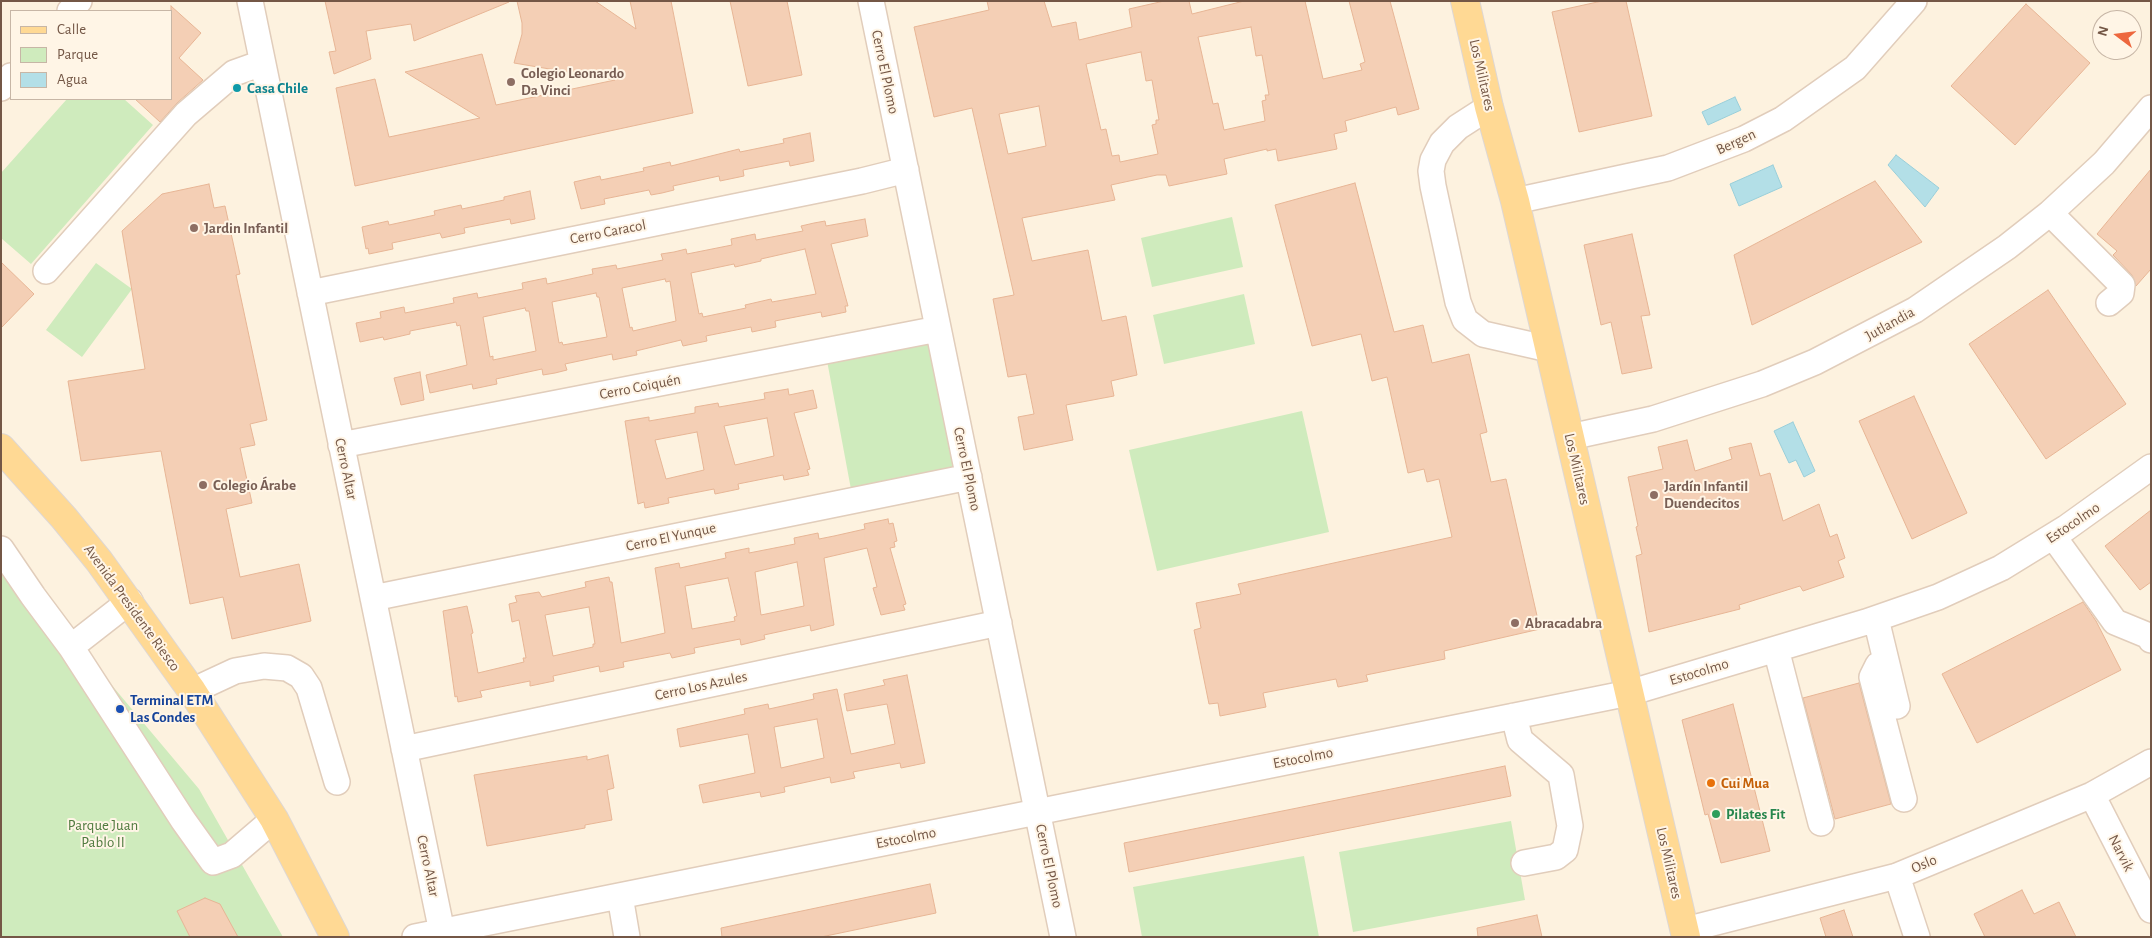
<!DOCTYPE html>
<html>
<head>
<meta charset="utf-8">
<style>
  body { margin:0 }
  #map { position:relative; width:2152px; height:938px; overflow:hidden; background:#fdf2df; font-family:"Alegreya Sans",sans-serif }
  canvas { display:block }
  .frame { position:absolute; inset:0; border:2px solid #745746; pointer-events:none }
  .legend { position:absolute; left:10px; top:10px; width:162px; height:90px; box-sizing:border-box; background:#fff5e6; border:1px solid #c7b6a6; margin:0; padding:6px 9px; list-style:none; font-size:15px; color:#745746 }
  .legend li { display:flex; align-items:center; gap:10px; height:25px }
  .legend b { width:25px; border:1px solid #c7b6a6 }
  .north { position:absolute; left:2092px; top:10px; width:50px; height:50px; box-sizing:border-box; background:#fff5e6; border:1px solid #c7b6a6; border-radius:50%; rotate:285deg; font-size:14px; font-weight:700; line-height:20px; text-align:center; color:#745746 }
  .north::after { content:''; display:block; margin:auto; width:18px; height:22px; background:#ed673e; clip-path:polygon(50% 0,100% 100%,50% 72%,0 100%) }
</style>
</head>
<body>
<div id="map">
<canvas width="2152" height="938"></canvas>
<div class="frame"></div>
<ul class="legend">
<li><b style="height:6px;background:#ffd994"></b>Calle</li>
<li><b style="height:14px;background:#cfebbd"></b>Parque</li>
<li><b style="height:14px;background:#b3dfe7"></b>Agua</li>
</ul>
<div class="north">N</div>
</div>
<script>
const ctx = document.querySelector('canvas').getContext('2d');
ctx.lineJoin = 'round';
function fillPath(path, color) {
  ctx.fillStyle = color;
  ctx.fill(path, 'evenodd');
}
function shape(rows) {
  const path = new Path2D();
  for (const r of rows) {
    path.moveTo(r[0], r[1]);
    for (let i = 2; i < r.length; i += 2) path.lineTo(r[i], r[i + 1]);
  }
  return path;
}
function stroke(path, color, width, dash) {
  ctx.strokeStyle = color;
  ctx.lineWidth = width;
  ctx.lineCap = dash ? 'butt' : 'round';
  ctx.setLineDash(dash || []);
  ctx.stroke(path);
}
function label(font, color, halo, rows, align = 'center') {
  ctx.font = font + ' "Alegreya Sans",sans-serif';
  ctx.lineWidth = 4;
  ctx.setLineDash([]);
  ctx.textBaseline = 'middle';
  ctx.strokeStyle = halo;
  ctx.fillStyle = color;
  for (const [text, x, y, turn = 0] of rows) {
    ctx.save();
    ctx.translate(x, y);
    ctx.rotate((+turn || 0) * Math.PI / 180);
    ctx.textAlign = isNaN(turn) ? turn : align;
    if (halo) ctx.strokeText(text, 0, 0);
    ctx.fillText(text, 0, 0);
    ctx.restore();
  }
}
fillPath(shape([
  [67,99,124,99,153,125,31,264,1,238,1,173],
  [1232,217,1243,267,1152,287,1141,238],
  [96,263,132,289,82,357,46,330],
  [1244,294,1255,344,1164,364,1153,315],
  [938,329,969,477,853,500,825,350],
  [1302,411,1329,532,1157,571,1129,450],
  [4,557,199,789,283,937,1,937,1,560],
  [1511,821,1525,900,1353,932,1339,852],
  [1304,856,1319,937,1142,937,1133,887]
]), '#cfebbd');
const water = shape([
  [1735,97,1741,110,1708,125,1702,112,1735,97],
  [1896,155,1939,188,1925,207,1888,165,1896,155],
  [1773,165,1782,187,1739,206,1730,184,1773,165],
  [1793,422,1815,471,1804,477,1796,460,1789,463,1774,431,1793,422]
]);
fillPath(water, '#b3dfe7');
stroke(water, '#99ced9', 1);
const building = shape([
  [325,1,509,1,509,2,414,41,411,24,366,31,371,59,334,74,329,52,336,51,325,1],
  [517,1,595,1,636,29,630,1,671,1,693,113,355,186,336,88,375,79,389,137,480,118,405,72,482,54,496,105,615,80,514,63,522,34,522,23,517,1],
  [730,1,787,1,802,75,748,86,730,1],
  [987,1,1044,1,1052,27,1076,22,1079,40,1132,27,1129,9,1164,1,1189,1,1192,14,1244,1,1305,1,1323,79,1362,70,1360,64,1365,62,1349,1,1390,1,1419,109,1398,115,1396,107,1345,121,1347,131,1334,134,1337,149,1278,161,1276,149,1267,151,1267,149,1224,159,1227,174,1169,186,1166,175,1157,175,1111,185,1115,200,1022,218,1032,261,1088,250,1102,321,1126,316,1137,375,1111,381,1114,396,1066,405,1073,440,1024,450,1018,417,1034,414,1026,374,1008,377,993,299,1014,295,972,108,934,117,914,27,989,10,987,1],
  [1251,27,1256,56,1262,55,1269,95,1265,95,1266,100,1262,101,1265,121,1224,130,1218,103,1213,104,1198,37,1251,27],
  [1141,52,1146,81,1152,80,1159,120,1156,120,1156,124,1152,125,1158,154,1120,162,1119,155,1112,156,1106,129,1101,130,1086,64,1141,52],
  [1039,106,1046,146,1008,154,999,114,1039,106],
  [1602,1,1626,1,1652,116,1579,132,1552,12,1602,1],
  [2026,4,2090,63,2015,145,1951,86,2026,4],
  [171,6,201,33,179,58,203,80,177,103,160,122,135,99,171,99,171,6],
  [810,133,814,161,790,166,789,161,743,170,744,176,720,181,719,176,673,186,674,190,662,193,651,195,649,190,604,199,605,204,581,209,574,182,600,176,601,180,644,171,643,168,670,162,671,166,739,149,740,152,784,143,783,139,810,133],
  [2151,169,2151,269,2136,286,2132,275,2113,255,2117,251,2097,234,2151,169],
  [1875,181,1922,242,1752,325,1734,255,1875,181],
  [1355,183,1394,332,1423,325,1432,363,1469,354,1487,432,1480,434,1491,482,1506,479,1540,629,1444,651,1445,659,1366,675,1368,681,1338,687,1336,679,1263,693,1266,707,1220,716,1218,703,1209,704,1194,630,1201,628,1196,603,1241,594,1238,584,1452,537,1439,479,1427,482,1424,469,1408,473,1387,377,1372,381,1361,334,1312,346,1275,205,1355,183],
  [209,184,214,208,225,206,240,274,236,275,267,420,250,424,255,445,240,448,252,503,226,509,240,577,299,564,311,621,232,639,223,597,190,604,161,451,81,461,68,381,145,369,122,231,162,194,209,184],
  [530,191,535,219,511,224,510,219,464,228,465,233,442,238,440,233,392,243,393,249,369,254,368,248,366,249,362,227,388,221,389,225,435,215,434,211,461,205,462,209,504,200,504,197,530,191],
  [865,219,868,236,831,244,848,306,845,306,846,312,822,317,821,312,775,321,776,327,752,332,751,327,706,336,707,341,683,346,681,340,636,351,637,355,613,360,612,354,565,364,567,370,555,373,543,375,542,369,496,379,497,384,473,389,472,384,430,393,426,375,467,365,460,325,457,326,456,322,410,331,410,334,384,340,383,337,360,342,356,323,381,318,380,312,404,307,405,313,454,303,453,298,477,293,478,298,523,289,522,283,546,278,547,284,593,274,592,269,616,265,617,269,663,260,661,254,674,252,686,249,687,254,732,245,731,239,755,234,756,240,803,231,801,226,814,223,825,221,826,226,865,219],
  [805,249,816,294,772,302,771,299,745,305,746,308,703,317,702,313,699,314,691,273,734,264,735,267,761,261,761,259,805,249],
  [665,279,666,282,670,281,676,321,633,331,632,327,630,328,622,288,665,279],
  [596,293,597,297,599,297,607,337,563,345,562,342,559,343,552,302,596,293],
  [525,308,526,311,529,311,536,351,493,360,493,356,490,357,483,317,525,308],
  [1632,234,1650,315,1641,316,1652,368,1622,374,1611,322,1601,325,1584,245,1632,234],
  [1,262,34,294,1,328,1,262],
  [2048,290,2126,404,2046,459,1969,344,2048,290],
  [420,372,424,400,401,405,394,378,420,372],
  [788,389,789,395,813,390,817,408,794,413,810,469,807,470,809,475,784,480,783,475,738,484,739,489,715,494,714,489,668,498,669,503,645,508,644,502,638,504,625,421,649,417,649,421,695,413,695,407,718,403,719,407,765,399,764,393,788,389],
  [767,418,774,456,735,465,724,426,767,418],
  [697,432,704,470,666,479,655,440,697,432],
  [1914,396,1967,513,1912,539,1859,421,1914,396],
  [1687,440,1695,471,1732,459,1729,448,1751,443,1760,476,1770,473,1783,521,1819,504,1830,537,1837,534,1845,558,1838,561,1844,577,1803,591,1800,586,1739,605,1740,609,1649,632,1636,556,1642,554,1636,527,1638,526,1628,477,1663,469,1658,447,1687,440],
  [2151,510,2151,582,2140,590,2105,546,2151,510],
  [888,519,889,524,893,523,897,541,894,542,895,547,890,548,906,604,903,605,905,610,881,615,873,588,877,587,867,548,824,558,834,625,811,631,810,625,764,635,765,639,741,645,740,639,694,648,695,653,672,658,670,653,623,662,624,667,600,672,599,666,553,676,554,681,530,686,530,681,480,691,482,697,458,702,457,696,455,697,443,611,467,606,473,633,471,634,478,673,524,662,523,658,526,658,519,620,512,622,509,604,517,602,515,596,539,592,542,597,586,587,585,582,609,577,610,582,612,582,621,643,665,633,655,568,679,563,680,568,726,558,725,553,749,548,749,553,795,544,794,538,818,533,819,539,834,536,865,529,864,524,888,519],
  [797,562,804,606,761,615,755,572,797,562],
  [728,578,737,616,734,617,735,621,692,629,685,586,728,578],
  [589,607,595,644,593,644,593,647,553,656,545,615,589,607],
  [2083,602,2096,621,2121,670,1977,743,1942,674,2083,602],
  [907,675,925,763,901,768,900,763,853,772,855,778,831,783,830,777,784,787,785,792,761,797,760,792,703,803,699,785,755,773,748,734,680,747,677,729,745,714,744,709,768,704,769,709,814,699,813,694,837,689,851,754,895,744,887,704,847,711,844,694,885,685,883,680,907,675],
  [817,719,824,758,781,768,774,727,817,719],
  [1859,683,1891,804,1835,819,1803,698,1859,683],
  [1733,704,1770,851,1721,863,1708,814,1705,815,1682,720,1733,704],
  [608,755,614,788,607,790,612,820,585,825,585,828,487,846,474,775,587,756,587,760,608,755],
  [1505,766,1511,796,1129,872,1124,843,1505,766],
  [930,884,936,913,821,937,722,937,721,928,930,884],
  [2022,890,2034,914,2059,902,2076,937,1985,937,1974,914,2022,890],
  [205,898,220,904,238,937,190,937,177,911,205,898],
  [1844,910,1853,937,1826,937,1820,918,1844,910],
  [1537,915,1542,937,1478,937,1477,928,1537,915]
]);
fillPath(building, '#f4cfb5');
stroke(building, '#e7b595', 1);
const minor = shape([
  [250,1,443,937],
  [871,1,1063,937],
  [70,11,79,1],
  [1,88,11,76],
  [1489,107,1458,127,1442,143,1433,160,1431,171,1433,186,1458,302,1465,320,1483,334,1549,349],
  [1515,201,1668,168,1744,139,1783,119,1855,68,1914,1],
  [2050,213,2122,285,2121,293,2109,303],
  [46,271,186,114,234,73,262,63],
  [310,293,862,181,906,170],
  [1570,437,1653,419,1762,384,1815,362,1915,310,2007,247,2050,213,2104,163,2151,108],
  [341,445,938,329],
  [2053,536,2115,622,2149,636,2151,640],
  [1,549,33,596,71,647,183,820,213,862,232,855,274,819],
  [373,598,969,477],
  [1876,619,1897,706],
  [71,647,130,601],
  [1776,649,1821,823],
  [1886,661,1878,665,1872,677,1904,799],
  [192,691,235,671,264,666,287,668,301,676,309,688,337,782],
  [1514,716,1520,740,1561,775,1570,826,1565,850,1556,857,1524,863],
  [404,749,999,623],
  [2092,795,2151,910],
  [1897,876,1917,937],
  [620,896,627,937],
  [1685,930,1897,876,2092,795,2151,762],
  [415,937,1629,693,1866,622,1938,597,2001,568,2066,528,2151,467]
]);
const major = shape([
  [1465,1,1489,107,1515,201,1686,937],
  [1,448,64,518,99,561,192,691,274,819,335,937]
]);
stroke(minor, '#e1cdbb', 28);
stroke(major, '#ded7d3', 30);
stroke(minor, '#fff', 25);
stroke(major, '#ffd994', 28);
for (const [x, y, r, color] of [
  [511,82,5,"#8d6e63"],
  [237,88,5,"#0f9aa8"],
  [194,228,5,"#8d6e63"],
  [203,485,5,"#8d6e63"],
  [1654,495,5,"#8d6e63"],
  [1515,623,5,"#8d6e63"],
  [120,709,5,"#1a4fb4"],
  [1711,783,5,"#e8710a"],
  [1716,814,5,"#2e9e5b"]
]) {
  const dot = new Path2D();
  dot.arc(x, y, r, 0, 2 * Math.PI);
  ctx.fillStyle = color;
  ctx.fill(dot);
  stroke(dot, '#fff5e6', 2);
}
label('15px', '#745746', '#fff5e6', [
  ["Cerro El Plomo",885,72,78],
  ["Los Militares",1482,75,77],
  ["Bergen",1736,142,-25],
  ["Cerro Caracol",608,232,-11],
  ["Jutlandia",1890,324,-29],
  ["Cerro Coiquén",640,387,-11],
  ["Cerro Altar",346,469,78],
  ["Cerro El Plomo",967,469,78],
  ["Los Militares",1577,469,77],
  ["Estocolmo",2073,523,-34],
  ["Cerro El Yunque",671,537,-12],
  ["Avenida Presidente Riesco",132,608,54],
  ["Estocolmo",1699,672,-17],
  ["Cerro Los Azules",701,686,-12],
  ["Estocolmo",1303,758,-11],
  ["Estocolmo",906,838,-11],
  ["Narvik",2121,853,63],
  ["Los Militares",1669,863,77],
  ["Oslo",1924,864,-23],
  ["Cerro Altar",428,866,78],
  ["Cerro El Plomo",1049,866,78]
]);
label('bold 15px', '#785e54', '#fff5e6', [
  ["Colegio Leonardo",521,73],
  ["Da Vinci",521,90],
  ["Jardin Infantil",204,228],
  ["Colegio Árabe",213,485],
  ["Jardín Infantil",1664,486],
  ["Duendecitos",1664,503],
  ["Abracadabra",1525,623]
], 'left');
label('bold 15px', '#0d838f', '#fff5e6', [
  ["Casa Chile",247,88]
], 'left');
label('bold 15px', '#164399', '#fff5e6', [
  ["Terminal ETM",130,700],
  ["Las Condes",130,717]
], 'left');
label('bold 15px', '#c56008', '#fff5e6', [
  ["Cui Mua",1721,783]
], 'left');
label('bold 15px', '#27864d', '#fff5e6', [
  ["Pilates Fit",1726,814]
], 'left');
label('15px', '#4f7a3e', '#fff5e6', [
  ["Parque Juan",103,825],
  ["Pablo II",103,842]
]);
</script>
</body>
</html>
